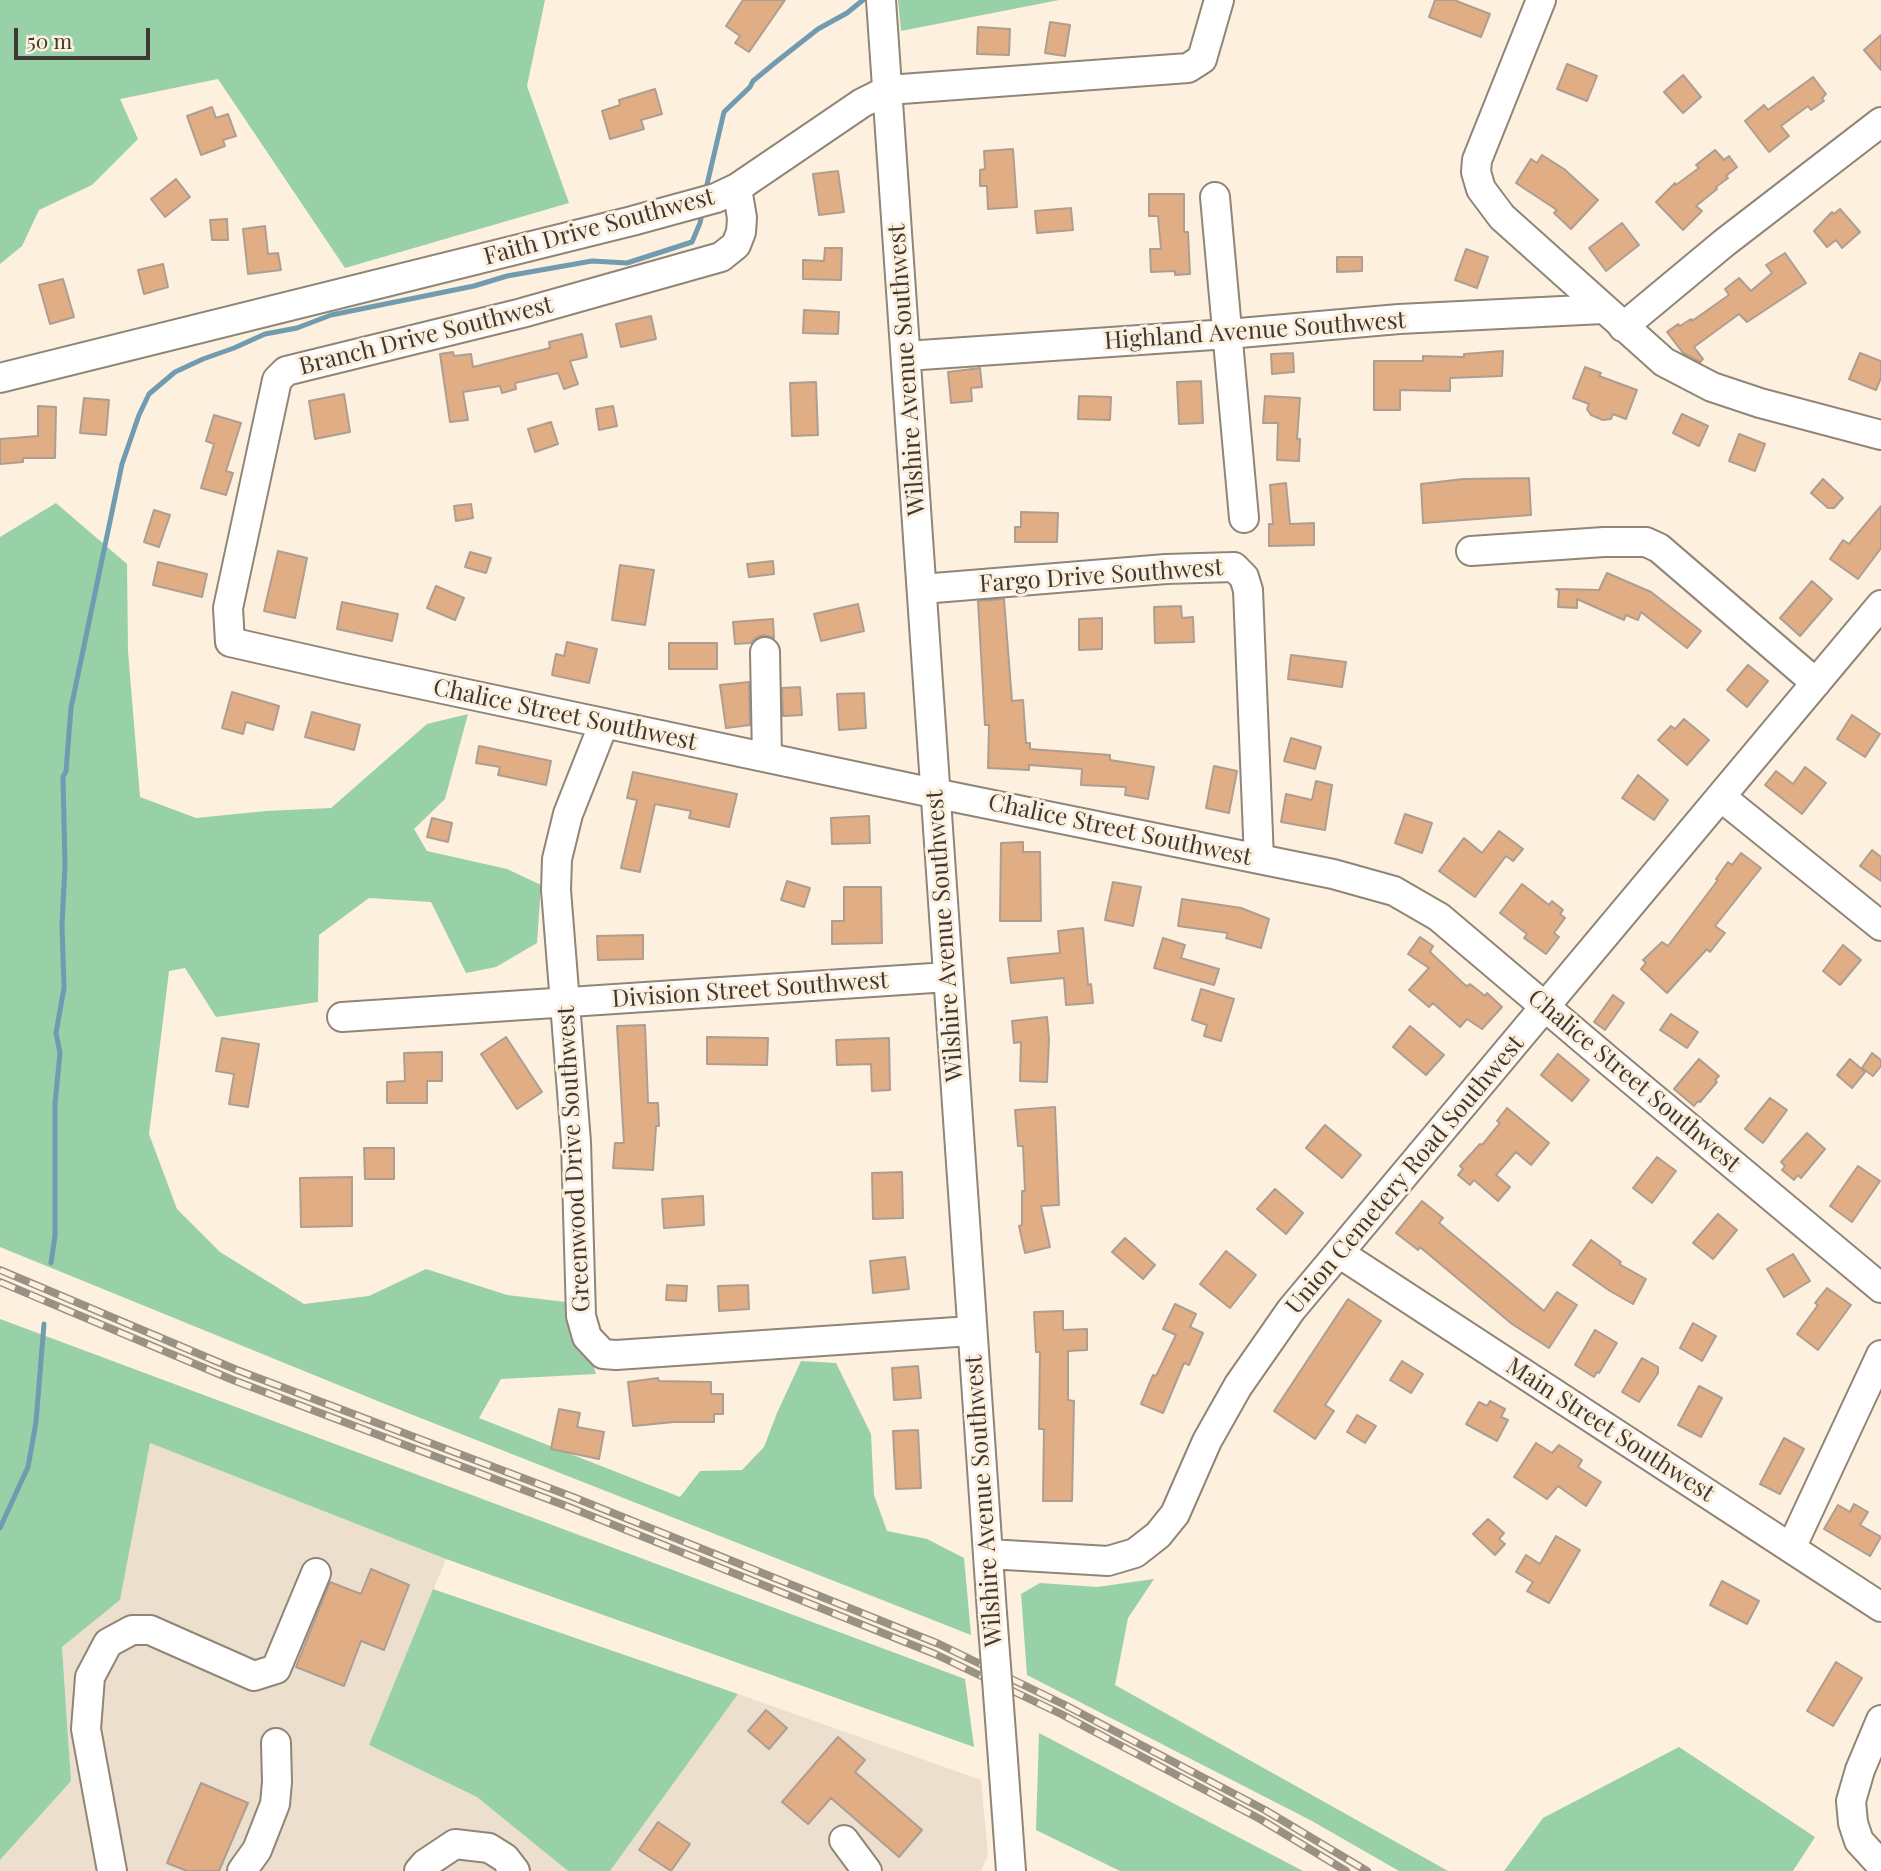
<!DOCTYPE html>
<html>
<head>
<meta charset="utf-8">
<style>
  body { margin:0 }
  #map { position:relative; width:1881px; height:1871px; overflow:hidden; background:#fdf0df; font-family:"Playfair Display",serif }
  canvas { display:block }
  .scale { position:absolute; left:14px; top:28px; width:136px; height:32px; box-sizing:border-box; border:4px solid #3e3932; border-top:0; padding-left:9px; font-size:21px; line-height:24px; white-space:nowrap; color:#3e3932; -webkit-text-stroke:5px #fdf0df; paint-order:stroke }
</style>
</head>
<body>
<div id="map">
<canvas width="1881" height="1871"></canvas>
<div class="scale">50 m</div>
</div>
<script>
const ctx = document.querySelector('canvas').getContext('2d');
ctx.lineJoin = 'round';
function fillPath(path, color) {
  ctx.fillStyle = color;
  ctx.fill(path, 'evenodd');
}
function shape(rows) {
  const path = new Path2D();
  for (const r of rows) {
    path.moveTo(r[0], r[1]);
    for (let i = 2; i < r.length; i += 2) path.lineTo(r[i], r[i + 1]);
  }
  return path;
}
function stroke(path, color, width, dash) {
  ctx.strokeStyle = color;
  ctx.lineWidth = width;
  ctx.lineCap = dash ? 'butt' : 'round';
  ctx.setLineDash(dash || []);
  ctx.stroke(path);
}
function label(font, color, halo, rows, align = 'center') {
  ctx.font = font + ' "Playfair Display",serif';
  ctx.lineWidth = 6;
  ctx.setLineDash([]);
  ctx.textBaseline = 'middle';
  ctx.strokeStyle = halo;
  ctx.fillStyle = color;
  for (const [text, x, y, turn = 0] of rows) {
    ctx.save();
    ctx.translate(x, y);
    ctx.rotate((+turn || 0) * Math.PI / 180);
    ctx.textAlign = isNaN(turn) ? turn : align;
    if (halo) ctx.strokeText(text, 0, 0);
    ctx.fillText(text, 0, 0);
    ctx.restore();
  }
}
fillPath(shape([
  [150,1443,446,1559,369,1745,477,1797,568,1871,0,1871,0,1860,71,1781,62,1647,120,1600],
  [738,1694,981,1780,988,1855,981,1871,610,1871]
]), '#eddfcd');
fillPath(shape([
  [0,0,545,0,527,86,569,203,345,268,218,79,120,99,138,139,92,185,39,210,22,246,0,264],
  [898,0,1059,0,901,31],
  [56,503,127,564,128,651,140,797,196,818,266,811,331,808,427,724,468,714,445,799,414,829,427,851,507,869,541,885,537,943,496,967,466,973,431,902,369,898,319,935,318,1002,216,1017,185,968,169,971,149,1134,177,1209,220,1252,304,1304,369,1296,426,1269,507,1295,574,1303,596,1374,501,1379,479,1418,680,1497,700,1471,742,1470,764,1447,777,1413,801,1361,836,1363,871,1434,874,1495,887,1531,927,1539,964,1558,971,1635,385,1404,0,1247,0,537],
  [0,1319,965,1679,974,1747,446,1559,150,1443,120,1600,62,1647,71,1781,0,1860],
  [1154,1579,1128,1618,1115,1685,1448,1871,1399,1871,1312,1821,1027,1675,1021,1594,1040,1583,1097,1587],
  [433,1589,738,1694,610,1871,568,1871,477,1797,369,1745],
  [1039,1733,1303,1871,1120,1871,1036,1830],
  [1679,1747,1815,1837,1793,1871,1504,1871,1543,1818]
]), '#98d0a8');
stroke(shape([
  [705,193,724,112,750,87,753,81,776,62,818,29,847,13,863,0],
  [51,1263,55,1236,55,1104,60,1053,56,1033,64,988,62,925,65,865,63,777,66,771,71,708,122,464,139,415,149,394,175,372,203,359,234,348,265,334,297,328,331,315,474,286,507,276,592,261,627,263,692,242,700,223,702,213],
  [0,1528,28,1467,36,1422,44,1324]
]), '#709bb1', 5);
const building = shape([
  [743,0,785,0,749,52,735,43,740,36,726,26,743,0],
  [1435,0,1454,0,1490,14,1481,37,1429,17,1435,0],
  [1050,22,1070,25,1065,56,1045,53,1050,22],
  [978,27,1010,29,1009,55,977,54,978,27],
  [1881,35,1881,70,1864,50,1881,35],
  [1567,64,1597,76,1587,101,1557,89,1567,64],
  [1683,75,1701,97,1683,113,1664,92,1683,75],
  [1813,77,1826,94,1822,98,1824,101,1811,110,1808,106,1781,126,1789,136,1769,152,1745,121,1764,105,1768,110,1813,77],
  [655,89,662,114,641,120,644,129,610,139,602,111,620,105,619,100,655,89],
  [212,107,216,118,228,114,236,136,223,140,225,146,201,155,187,116,212,107],
  [1013,149,1017,207,988,209,987,186,980,186,980,170,985,169,984,151,1013,149],
  [1715,150,1724,160,1729,156,1737,167,1726,176,1728,178,1716,187,1717,189,1696,206,1702,211,1683,230,1656,202,1675,183,1676,185,1699,168,1696,165,1715,150],
  [1542,155,1564,169,1598,200,1571,229,1554,213,1557,210,1516,183,1531,159,1537,163,1542,155],
  [838,171,844,212,819,215,813,174,838,171],
  [176,179,190,197,165,217,151,199,176,179],
  [1149,194,1184,194,1184,232,1188,232,1190,274,1175,275,1175,271,1151,272,1150,249,1161,249,1158,216,1149,216,1149,194],
  [1071,208,1073,230,1037,233,1035,211,1071,208],
  [1840,209,1860,232,1842,248,1836,240,1827,247,1814,231,1832,212,1834,214,1840,209],
  [227,219,228,240,212,240,210,220,227,219],
  [1622,223,1639,245,1606,271,1589,248,1622,223],
  [265,226,268,254,278,253,281,270,248,274,243,229,265,226],
  [825,248,842,248,841,280,803,279,803,260,824,261,825,248],
  [1466,249,1488,257,1477,288,1455,280,1466,249],
  [1785,253,1806,283,1747,322,1739,314,1694,347,1703,359,1700,362,1683,353,1667,332,1678,324,1680,326,1691,319,1692,321,1729,295,1725,289,1739,278,1751,291,1772,273,1766,265,1785,253],
  [1337,257,1362,257,1362,271,1337,272,1337,257],
  [163,264,168,287,144,294,138,270,163,264],
  [63,279,74,317,50,324,39,285,63,279],
  [804,310,839,312,838,334,803,333,804,310],
  [651,316,656,339,621,347,616,324,651,316],
  [582,334,587,357,570,361,578,384,564,389,558,373,515,383,516,389,502,393,500,386,463,392,468,420,450,422,440,354,453,352,454,356,471,354,473,367,550,348,549,342,582,334],
  [1503,351,1502,376,1450,378,1450,391,1400,390,1400,410,1374,410,1374,361,1423,361,1423,356,1464,357,1464,354,1503,351],
  [1293,353,1294,372,1272,374,1271,354,1293,353],
  [1860,353,1881,361,1881,378,1876,390,1849,379,1860,353],
  [1585,367,1601,373,1599,376,1637,390,1626,419,1613,414,1611,419,1603,420,1591,415,1587,409,1589,404,1573,398,1585,367],
  [980,368,982,387,971,388,972,401,951,403,948,372,980,368],
  [1201,381,1203,423,1179,424,1177,382,1201,381],
  [816,382,818,435,792,436,790,383,816,382],
  [344,394,350,432,315,439,309,401,344,394],
  [1079,396,1111,397,1110,420,1078,419,1079,396],
  [1265,396,1300,398,1297,439,1300,439,1299,461,1277,460,1278,423,1263,423,1265,396],
  [84,398,109,400,106,435,80,433,84,398],
  [38,406,56,407,55,458,23,458,23,462,0,464,0,439,38,436,38,406],
  [613,406,617,426,599,430,596,409,613,406],
  [1682,414,1708,426,1699,446,1673,433,1682,414],
  [214,415,241,423,226,471,233,473,226,495,201,488,214,444,206,441,214,415],
  [551,422,558,444,535,452,528,429,551,422],
  [1739,434,1765,444,1755,471,1729,461,1739,434],
  [1529,478,1531,515,1423,523,1421,484,1463,479,1529,478],
  [1823,479,1843,498,1834,508,1828,508,1811,493,1823,479],
  [1286,483,1290,524,1314,523,1314,545,1269,546,1269,524,1273,524,1270,485,1286,483],
  [471,504,473,518,456,521,454,506,471,504],
  [1881,506,1881,548,1858,579,1830,559,1843,540,1849,544,1881,506],
  [154,510,170,515,159,547,144,542,154,510],
  [1021,512,1058,513,1057,542,1015,542,1015,527,1021,527,1021,512],
  [278,551,307,558,295,618,264,611,278,551],
  [470,552,491,558,486,573,465,567,470,552],
  [773,561,774,574,749,577,747,564,773,561],
  [158,562,207,574,202,597,153,585,158,562],
  [620,565,654,570,645,625,612,620,620,565],
  [1607,573,1651,592,1701,631,1687,648,1641,612,1638,620,1626,615,1624,620,1577,599,1577,608,1558,607,1559,591,1556,589,1599,590,1607,573],
  [1812,581,1832,599,1800,636,1780,618,1812,581],
  [436,586,464,598,455,620,427,608,436,586],
  [1004,599,1012,701,1023,700,1026,743,1030,743,1030,749,1110,755,1110,760,1154,767,1148,799,1125,795,1126,787,1081,785,1082,769,1029,765,1029,770,988,768,989,725,985,725,978,601,1004,599],
  [342,602,398,614,392,641,337,629,342,602],
  [858,604,864,631,821,641,814,614,858,604],
  [1181,606,1182,618,1193,617,1194,642,1155,643,1154,607,1181,606],
  [1102,618,1102,649,1079,650,1079,619,1102,618],
  [773,619,774,638,764,635,757,637,751,643,735,644,733,622,773,619],
  [567,642,597,649,589,683,552,675,556,654,564,656,567,642],
  [669,643,717,643,717,669,669,669,669,643],
  [1291,655,1346,662,1342,687,1288,679,1291,655],
  [1748,665,1768,681,1747,707,1727,690,1748,665],
  [749,682,750,725,726,728,720,685,749,682],
  [800,687,802,715,783,716,782,688,800,687],
  [232,692,279,706,273,730,246,722,243,734,222,728,232,692],
  [864,693,866,728,839,730,837,694,864,693],
  [312,712,360,725,354,750,305,737,312,712],
  [1852,715,1880,734,1865,757,1837,739,1852,715],
  [1684,719,1709,740,1687,765,1658,740,1671,726,1675,729,1684,719],
  [1291,738,1321,747,1315,769,1284,761,1291,738],
  [479,746,551,761,546,785,498,775,500,767,476,763,479,746],
  [1214,766,1237,771,1229,813,1206,808,1214,766],
  [1805,767,1826,783,1802,814,1765,785,1776,771,1793,784,1805,767],
  [633,772,737,794,729,827,689,818,691,811,655,804,640,872,621,868,637,800,627,798,633,772],
  [1638,775,1668,800,1654,820,1622,798,1638,775],
  [1316,781,1332,785,1325,830,1281,822,1286,794,1312,800,1316,781],
  [1405,814,1432,823,1422,853,1395,843,1405,814],
  [869,816,870,843,832,844,831,818,869,816],
  [432,818,452,823,448,842,427,837,432,818],
  [1499,831,1523,849,1513,861,1506,856,1475,897,1439,871,1464,838,1482,853,1499,831],
  [1023,842,1023,852,1040,852,1041,921,1000,921,1001,843,1023,842],
  [1872,850,1881,857,1881,881,1860,866,1872,850],
  [1741,853,1761,868,1715,926,1725,933,1710,952,1707,949,1667,993,1641,969,1646,963,1643,960,1662,942,1668,946,1718,880,1716,879,1728,862,1732,865,1741,853],
  [787,881,810,888,804,907,781,900,787,881],
  [1113,882,1141,887,1133,926,1105,920,1113,882],
  [1522,884,1549,905,1552,901,1563,910,1560,914,1565,918,1554,933,1559,937,1546,954,1524,938,1527,934,1500,913,1522,884],
  [844,887,881,887,882,943,832,944,832,921,844,921,844,887],
  [1182,899,1241,908,1269,919,1261,948,1226,938,1228,933,1178,926,1182,899],
  [1083,928,1088,985,1091,984,1093,1003,1066,1005,1064,978,1011,983,1008,958,1060,953,1058,931,1083,928],
  [643,935,643,959,598,960,597,936,643,935],
  [1420,937,1433,946,1430,952,1465,985,1468,986,1470,984,1485,996,1487,993,1502,1007,1482,1029,1467,1019,1460,1027,1433,1003,1429,1007,1409,990,1429,968,1408,954,1420,937],
  [1163,938,1185,945,1181,958,1219,969,1214,985,1154,968,1163,938],
  [1843,945,1861,960,1840,985,1823,971,1843,945],
  [1201,989,1234,999,1221,1041,1204,1036,1207,1025,1192,1020,1201,989],
  [1613,995,1624,1003,1605,1030,1594,1022,1613,995],
  [1671,1014,1698,1032,1687,1048,1660,1030,1671,1014],
  [1047,1017,1049,1039,1047,1082,1020,1081,1021,1042,1014,1043,1012,1021,1047,1017],
  [645,1025,648,1103,658,1103,659,1126,656,1126,653,1170,613,1168,615,1143,624,1143,617,1026,645,1025],
  [1410,1026,1444,1055,1426,1075,1393,1047,1410,1026],
  [506,1037,542,1092,517,1109,481,1054,506,1037],
  [707,1037,768,1038,767,1065,707,1064,707,1037],
  [222,1038,259,1044,248,1107,229,1104,234,1074,216,1071,222,1038],
  [889,1038,890,1090,872,1091,871,1064,837,1065,836,1040,889,1038],
  [442,1052,442,1081,427,1081,427,1103,387,1103,387,1082,405,1081,404,1053,442,1052],
  [1872,1053,1881,1060,1881,1066,1873,1076,1862,1068,1872,1053],
  [1558,1054,1589,1080,1572,1101,1541,1075,1558,1054],
  [1699,1059,1719,1076,1715,1080,1717,1082,1700,1102,1698,1101,1694,1106,1674,1089,1699,1059],
  [1850,1059,1865,1072,1852,1088,1837,1075,1850,1059],
  [1770,1098,1787,1110,1763,1143,1745,1129,1770,1098],
  [1055,1107,1059,1205,1041,1206,1050,1247,1025,1253,1019,1226,1022,1225,1022,1191,1025,1191,1023,1146,1018,1146,1015,1110,1055,1107],
  [1507,1108,1549,1143,1531,1165,1516,1152,1496,1175,1510,1187,1498,1201,1474,1180,1470,1185,1458,1175,1463,1169,1460,1166,1480,1144,1482,1145,1500,1123,1497,1121,1507,1108],
  [1325,1125,1361,1155,1342,1178,1306,1148,1325,1125],
  [1807,1133,1825,1149,1801,1178,1798,1175,1794,1180,1782,1170,1785,1166,1781,1162,1807,1133],
  [364,1148,394,1148,394,1179,365,1179,364,1148],
  [1657,1157,1676,1171,1652,1203,1633,1188,1657,1157],
  [1858,1166,1880,1181,1852,1222,1830,1206,1858,1166],
  [902,1172,903,1218,873,1219,872,1173,902,1172],
  [352,1177,352,1226,301,1227,300,1178,352,1177],
  [1275,1189,1303,1213,1286,1234,1257,1209,1275,1189],
  [703,1196,704,1225,664,1228,662,1199,703,1196],
  [1422,1201,1443,1218,1439,1223,1544,1311,1557,1292,1577,1305,1549,1348,1512,1324,1420,1247,1418,1250,1396,1233,1422,1201],
  [1718,1214,1737,1230,1713,1259,1693,1243,1718,1214],
  [1125,1238,1155,1265,1143,1279,1112,1252,1125,1238],
  [1591,1240,1621,1262,1619,1264,1646,1279,1633,1304,1610,1291,1573,1265,1591,1240],
  [1226,1251,1256,1275,1230,1308,1200,1284,1226,1251],
  [1793,1254,1810,1281,1784,1297,1767,1269,1793,1254],
  [905,1257,909,1289,873,1293,870,1261,905,1257],
  [667,1285,687,1286,686,1301,666,1300,667,1285],
  [748,1285,749,1309,719,1311,718,1286,748,1285],
  [1827,1288,1851,1305,1818,1350,1797,1334,1818,1305,1815,1303,1827,1288],
  [1348,1299,1381,1321,1325,1405,1334,1411,1315,1439,1274,1411,1348,1299],
  [1175,1304,1196,1314,1190,1327,1203,1333,1189,1365,1184,1363,1163,1413,1141,1404,1153,1375,1156,1376,1176,1335,1163,1329,1175,1304],
  [1063,1311,1063,1330,1087,1329,1087,1350,1068,1351,1068,1400,1074,1401,1072,1501,1043,1501,1044,1429,1039,1429,1040,1352,1036,1352,1034,1312,1063,1311],
  [1693,1323,1716,1336,1702,1361,1680,1348,1693,1323],
  [1595,1330,1617,1343,1599,1373,1597,1372,1594,1377,1575,1365,1595,1330],
  [1642,1358,1658,1367,1658,1373,1639,1402,1622,1392,1642,1358],
  [1402,1361,1423,1374,1411,1393,1390,1380,1402,1361],
  [918,1366,921,1398,894,1400,892,1368,918,1366],
  [658,1378,659,1381,711,1382,711,1394,723,1394,723,1414,714,1414,714,1422,674,1422,633,1426,628,1382,658,1378],
  [1699,1386,1722,1398,1701,1437,1678,1425,1699,1386],
  [1490,1401,1505,1409,1501,1417,1508,1420,1497,1441,1466,1424,1479,1402,1487,1406,1490,1401],
  [559,1409,580,1413,577,1427,604,1432,599,1459,551,1449,559,1409],
  [1357,1415,1376,1426,1365,1443,1347,1432,1357,1415],
  [918,1430,921,1488,896,1489,893,1431,918,1430],
  [1784,1438,1804,1449,1780,1494,1760,1484,1784,1438],
  [1536,1443,1552,1453,1559,1445,1582,1460,1578,1467,1601,1482,1586,1506,1558,1486,1547,1499,1514,1477,1536,1443],
  [1854,1504,1868,1512,1860,1525,1881,1537,1870,1556,1824,1529,1838,1505,1850,1512,1854,1504],
  [1488,1519,1504,1533,1499,1539,1505,1544,1495,1555,1473,1534,1488,1519],
  [1556,1536,1580,1550,1549,1603,1527,1591,1533,1582,1516,1572,1526,1555,1540,1564,1556,1536],
  [371,1569,409,1585,384,1650,361,1641,344,1686,296,1667,330,1582,361,1594,371,1569],
  [1722,1581,1759,1601,1747,1624,1710,1605,1722,1581],
  [1836,1662,1862,1678,1833,1726,1807,1711,1836,1662],
  [766,1710,787,1728,769,1749,748,1731,766,1710],
  [838,1737,865,1760,855,1772,922,1830,899,1857,831,1798,808,1824,782,1802,838,1737],
  [201,1783,248,1803,219,1871,187,1871,167,1863,201,1783],
  [658,1822,690,1844,671,1871,639,1850,658,1822]
]);
fillPath(building, '#e1ad84');
stroke(building, '#ae9e92', 2);
const minor = shape([
  [881,0,992,1613],
  [1541,0,1477,160,1476,172,1481,189,1502,217,1664,362,1712,387,1760,403,1881,435],
  [737,188,742,218,741,232,736,245,721,257,522,313,286,371,277,380,228,608,230,642,349,669,924,791,1333,874,1394,891,1439,917,1609,1061,1881,1288],
  [1215,197,1244,518],
  [1623,327,1724,243,1881,122],
  [906,356,1228,334,1399,319,1603,309],
  [0,378,632,221,716,198,737,188,862,103,888,90,1188,68,1202,59,1219,0],
  [1471,551,1604,542,1646,542,1659,548,1816,683],
  [922,589,1166,569,1234,567,1244,577,1248,590,1259,859],
  [765,652,767,757],
  [604,723,568,814,557,859,556,890,576,1142,581,1316,587,1337,603,1354,616,1355,971,1331],
  [1721,797,1881,926],
  [342,1017,948,977],
  [1339,1253,1881,1607],
  [1791,1548,1881,1355],
  [989,1554,1108,1561,1135,1553,1158,1535,1175,1514,1207,1441,1238,1386,1291,1310,1881,605],
  [1881,1720,1860,1770,1851,1801,1853,1823,1859,1841,1881,1865],
  [1003,1760,1011,1871],
  [844,1840,867,1871],
  [112,1871,86,1729,90,1677,108,1643,132,1630,150,1630,254,1676,276,1669,316,1573],
  [242,1871,257,1850,275,1804,277,1782,276,1743],
  [419,1871,425,1864,455,1844,489,1848,505,1858,515,1871]
]);
stroke(minor, '#908576', 32);
stroke(minor, '#fff', 28);
const rail = shape([
  [0,1270,237,1370,573,1497,939,1644,1065,1705,1265,1810,1367,1871],
  [0,1282,233,1380,569,1507,935,1654,1061,1714,1260,1819,1346,1871]
]);
stroke(rail, '#9a9185', 8);
stroke(rail, '#fdf0df', 5, [16]);
const minorBridge = shape([
  [992,1613,1003,1760]
]);
stroke(minorBridge, '#908576', 32, []);
stroke(minorBridge, '#fff', 28);
label('24px', '#3e3932', '#fdf0df', [
  ["Faith Drive Southwest",599,227,-15],
  ["Highland Avenue Southwest",1255,331,-4],
  ["Branch Drive Southwest",426,336,-14],
  ["Wilshire Avenue Southwest",907,370,-94],
  ["Fargo Drive Southwest",1101,576,-4],
  ["Chalice Street Southwest",565,715,12],
  ["Chalice Street Southwest",1120,830,12],
  ["Wilshire Avenue Southwest",945,936,-94],
  ["Division Street Southwest",750,990,-4],
  ["Chalice Street Southwest",1634,1081,40],
  ["Greenwood Drive Southwest",574,1159,-93],
  ["Union Cemetery Road Southwest",1405,1175,-50],
  ["Main Street Southwest",1610,1430,33],
  ["Wilshire Avenue Southwest",984,1501,-94]
]);
</script>
</body>
</html>
